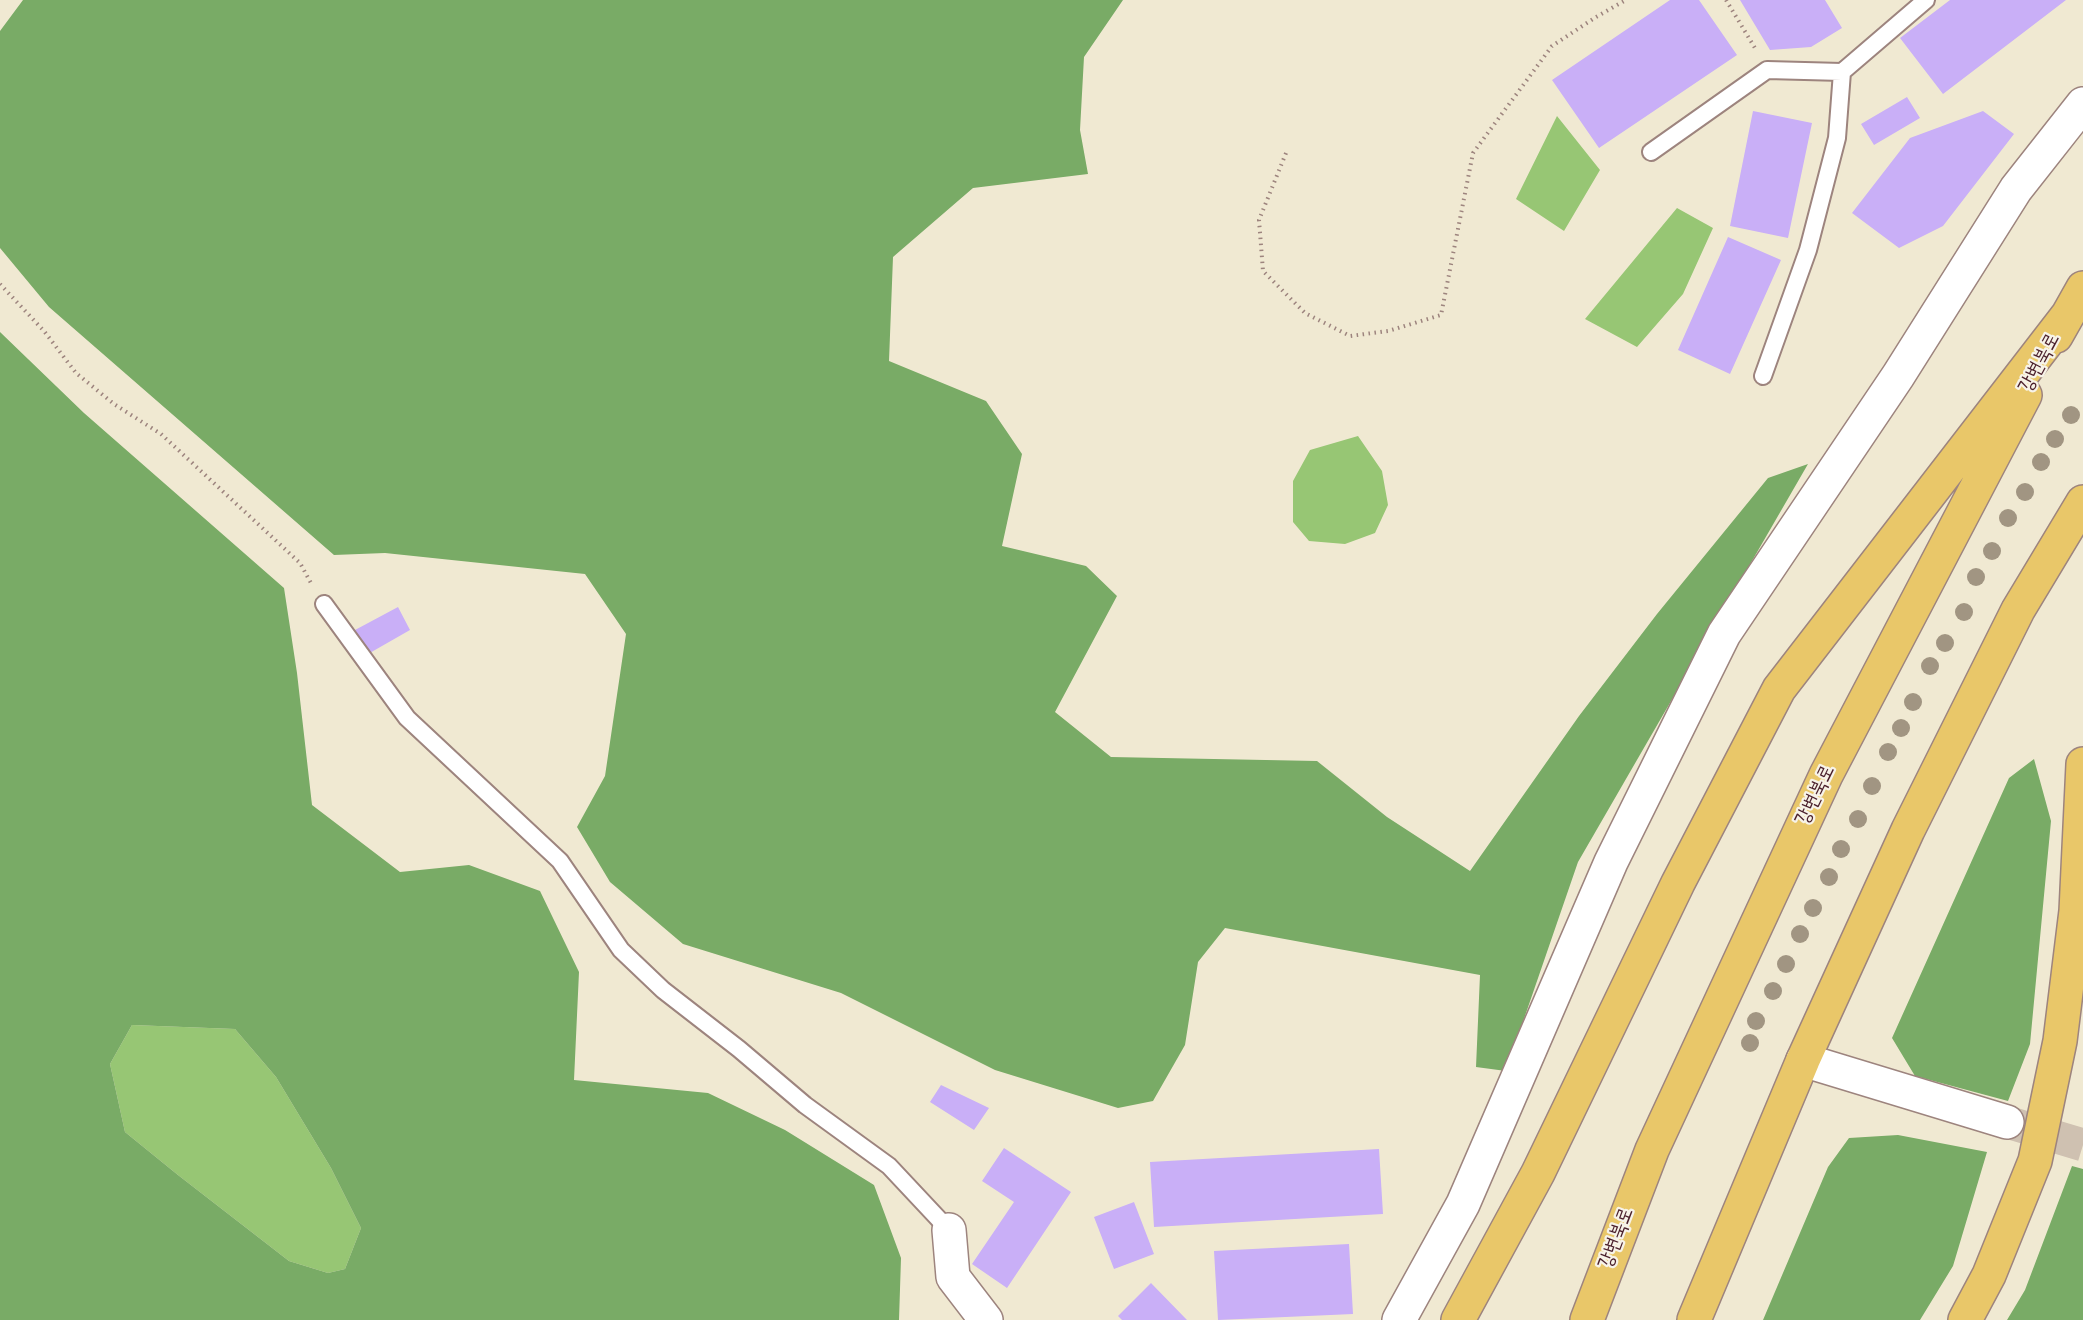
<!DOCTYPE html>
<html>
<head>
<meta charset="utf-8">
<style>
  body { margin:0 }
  canvas { display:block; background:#f0e9d2 }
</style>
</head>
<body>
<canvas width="2083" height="1320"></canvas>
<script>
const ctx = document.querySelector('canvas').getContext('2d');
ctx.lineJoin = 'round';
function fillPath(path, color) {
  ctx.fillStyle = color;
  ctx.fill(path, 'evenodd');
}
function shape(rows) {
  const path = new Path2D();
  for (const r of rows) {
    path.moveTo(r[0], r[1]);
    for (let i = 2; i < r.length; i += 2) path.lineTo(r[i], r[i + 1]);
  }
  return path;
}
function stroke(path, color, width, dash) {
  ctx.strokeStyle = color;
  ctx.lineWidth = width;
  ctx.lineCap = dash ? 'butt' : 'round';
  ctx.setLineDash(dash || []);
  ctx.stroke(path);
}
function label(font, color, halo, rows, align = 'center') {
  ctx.font = font + ' "Indie Flower","Poor Story",sans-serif';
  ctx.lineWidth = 4.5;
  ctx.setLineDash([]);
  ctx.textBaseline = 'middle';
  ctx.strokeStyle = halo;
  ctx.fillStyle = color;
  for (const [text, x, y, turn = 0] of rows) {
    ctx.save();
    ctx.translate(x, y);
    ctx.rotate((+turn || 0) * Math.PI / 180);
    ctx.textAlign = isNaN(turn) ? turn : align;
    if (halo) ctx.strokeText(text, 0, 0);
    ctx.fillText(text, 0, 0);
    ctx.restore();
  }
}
fillPath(shape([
  [1557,116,1600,170,1564,231,1516,199],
  [1677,208,1713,228,1683,294,1637,347,1585,319],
  [1358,436,1382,471,1388,505,1375,533,1345,544,1309,541,1293,522,1293,481,1310,450],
  [132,1025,235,1029,276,1077,331,1168,361,1228,345,1269,328,1273,289,1261,178,1175,125,1132,110,1064]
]), '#97c674');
fillPath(shape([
  [23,0,1123,0,1084,57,1080,130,1088,174,973,188,893,257,889,361,986,401,1022,454,1002,546,1086,566,1117,596,1055,712,1111,757,1317,761,1387,817,1470,871,1579,716,1657,614,1768,478,1808,464,1578,862,1506,1071,1476,1067,1480,975,1225,928,1198,962,1185,1045,1153,1101,1118,1108,995,1070,841,993,683,944,610,882,577,827,605,776,626,634,585,574,385,553,334,555,49,307,0,248,0,31],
  [0,332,84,413,284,588,297,673,312,805,400,872,469,865,540,891,579,972,574,1080,708,1093,785,1130,874,1185,901,1258,899,1320,0,1320],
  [132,1025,235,1029,276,1077,331,1168,361,1228,345,1269,328,1273,289,1261,178,1175,125,1132,110,1064],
  [2034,759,2051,821,2030,1044,2008,1101,1915,1076,1892,1038,2009,778],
  [1898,1135,1987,1152,1953,1266,1920,1320,1763,1320,1828,1167,1849,1138],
  [2072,1166,2083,1169,2083,1320,2007,1320,2025,1290]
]), '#79ab66');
fillPath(shape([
  [1670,0,1699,0,1737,55,1599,148,1552,80],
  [1740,0,1825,0,1842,28,1811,47,1770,50],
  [1950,0,2066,0,1943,94,1900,38],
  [1907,97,1920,118,1874,145,1861,124],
  [1753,111,1812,123,1788,238,1730,226],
  [1983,111,2014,134,1943,226,1899,248,1852,213,1910,138],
  [1728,237,1781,260,1730,374,1678,350],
  [398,607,410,630,368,654,355,630],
  [941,1085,989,1108,974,1130,930,1102],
  [1004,1148,1071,1192,1007,1288,972,1264,1014,1202,982,1181],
  [1379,1149,1383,1214,1154,1227,1150,1162],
  [1134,1202,1154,1254,1114,1269,1094,1217],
  [1349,1244,1353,1314,1218,1320,1214,1251],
  [1151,1283,1187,1320,1122,1320,1118,1316]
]), '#c9aff7');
stroke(shape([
  [2007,1122,2083,1145]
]), '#cfc1b1', 33, [33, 16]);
const lane = shape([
  [1651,152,1767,70,1842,72,1926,0],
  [1763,376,1808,250,1837,138,1842,72],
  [324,604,407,718,560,861,621,950,663,990,739,1049,805,1105,889,1166,949,1230]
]);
const street = shape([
  [1803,1060,2007,1122],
  [949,1230,953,1277,986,1320],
  [1399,1320,1463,1204,1611,862,1724,634,1898,376,2016,189,2083,104]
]);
const highway = shape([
  [2056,336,2083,288],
  [1458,1320,1538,1173,1678,883,1779,689,2067,316],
  [1587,1320,1652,1150,1826,775,2025,395],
  [1694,1320,1803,1060,1908,830,2018,610,2083,502],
  [1965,1320,1989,1275,2035,1161,2060,1041,2076,911,2083,764]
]);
stroke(lane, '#9d847e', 20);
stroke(street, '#9d847e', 36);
stroke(highway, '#9d847e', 36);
stroke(shape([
  [1726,0,1755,48],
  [1286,153,1259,220,1263,271,1305,313,1350,336,1388,331,1441,315,1473,153,1552,46,1596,17,1626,0],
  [0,284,44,331,76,373,114,404,161,434,300,563,311,583]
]), '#9d847e', 4, [1.5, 4.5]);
stroke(lane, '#fff', 16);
stroke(street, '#fff', 33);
stroke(highway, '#e9c769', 33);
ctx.fillStyle = '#a19582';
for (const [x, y] of [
  [2071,415],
  [2055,439],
  [2041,462],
  [2025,492],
  [2008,518],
  [1992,551],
  [1976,577],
  [1964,612],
  [1945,643],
  [1930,666],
  [1913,702],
  [1901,728],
  [1888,752],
  [1872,786],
  [1858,819],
  [1841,849],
  [1829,877],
  [1813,908],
  [1800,934],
  [1786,964],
  [1773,991],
  [1756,1021],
  [1750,1043]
]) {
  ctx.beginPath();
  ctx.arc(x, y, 9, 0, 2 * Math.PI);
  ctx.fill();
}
label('20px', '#4a1f2b', '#f7f3e8', [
  ["강변북로",2041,364,-62],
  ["강변북로",1817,796,-64],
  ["강변북로",1618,1239,-69]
]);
</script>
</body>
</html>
